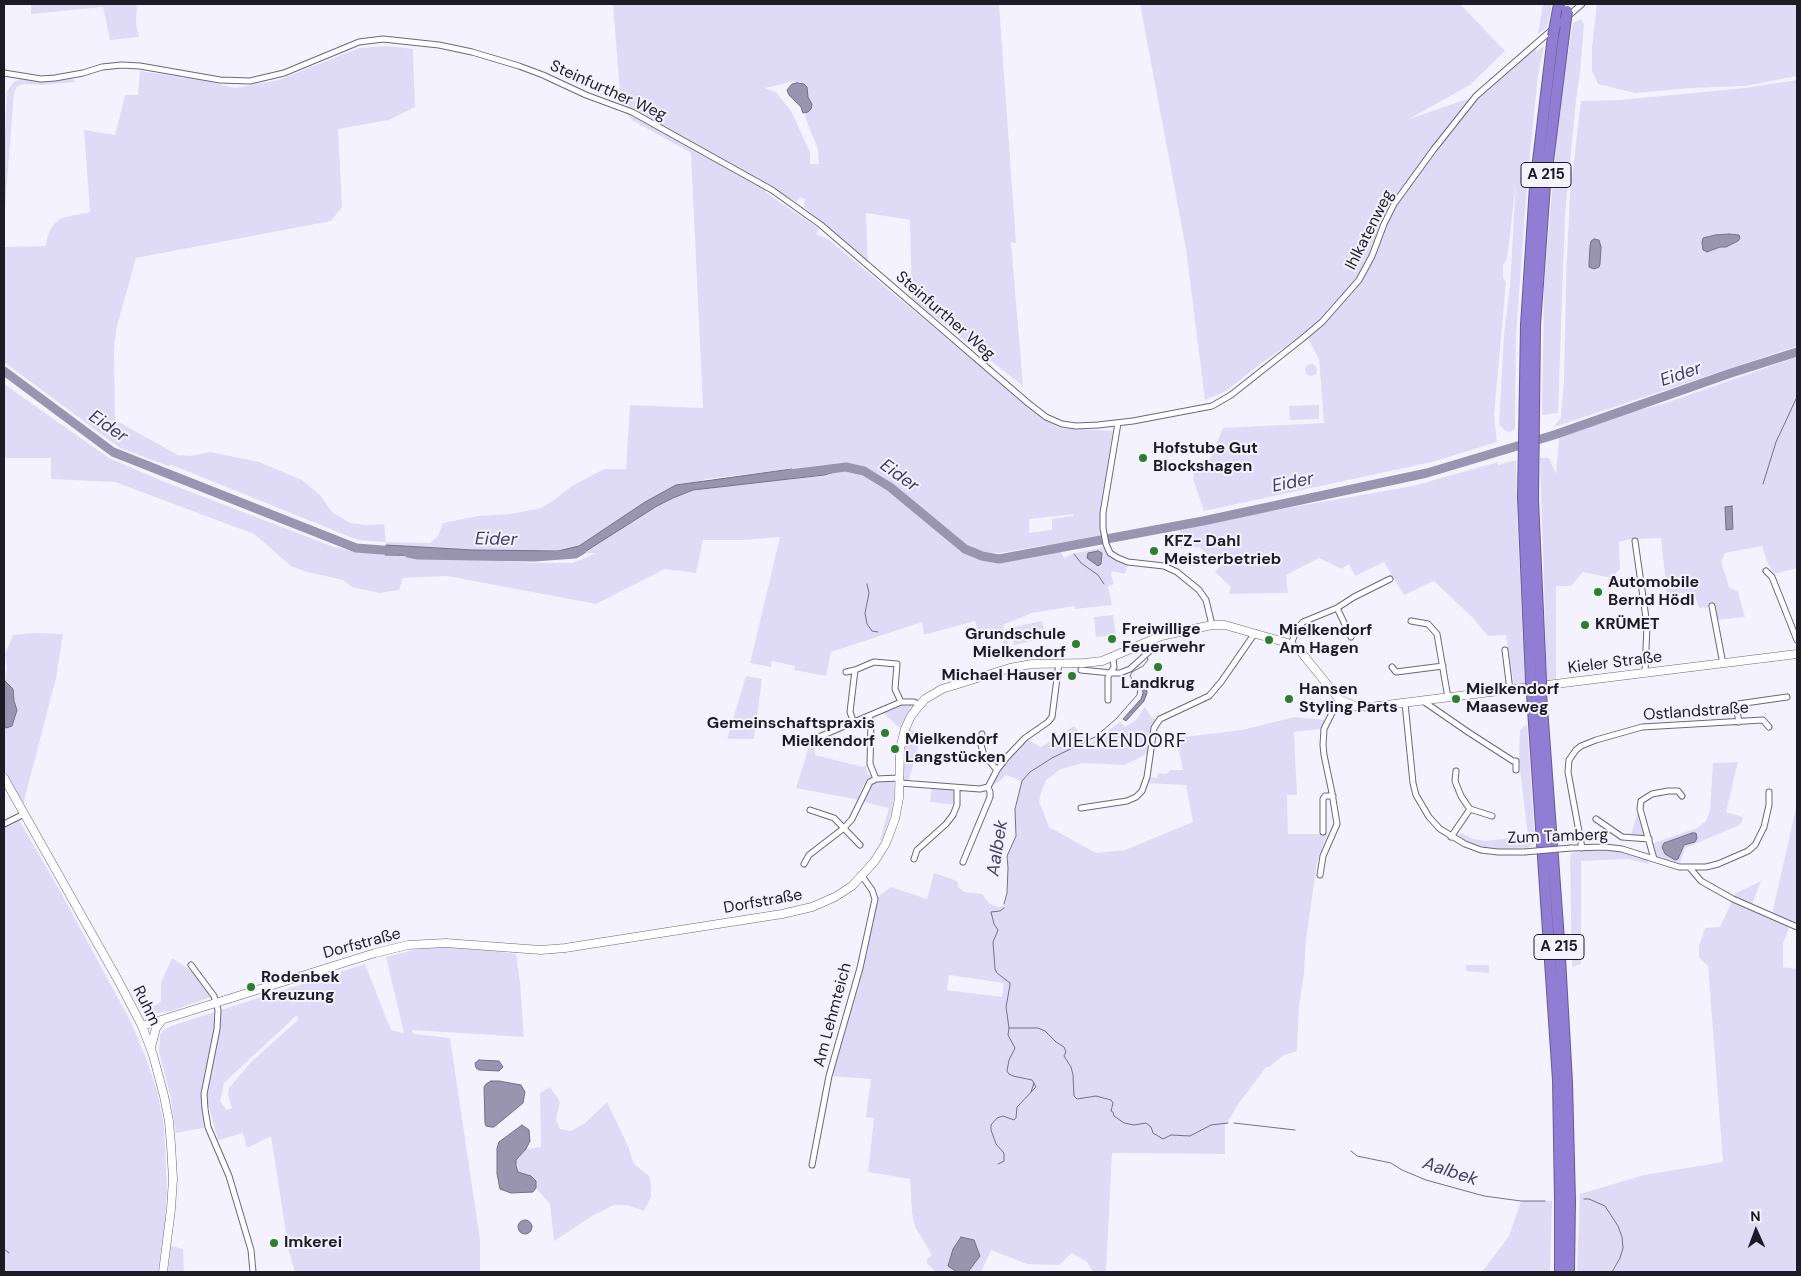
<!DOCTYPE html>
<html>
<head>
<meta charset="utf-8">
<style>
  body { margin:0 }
  #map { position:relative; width:1801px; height:1276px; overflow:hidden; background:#f4f2ff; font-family:"DM Sans",sans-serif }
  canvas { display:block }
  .frame { position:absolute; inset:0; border:5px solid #1d1b26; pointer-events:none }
  .north { position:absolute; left:1731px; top:1206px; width:50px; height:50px; -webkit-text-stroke:4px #f4f2ff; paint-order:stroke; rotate:358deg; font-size:14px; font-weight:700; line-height:20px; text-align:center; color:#1d1b26 }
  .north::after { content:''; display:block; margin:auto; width:18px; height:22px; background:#1d1b26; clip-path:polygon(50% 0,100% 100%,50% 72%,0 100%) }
</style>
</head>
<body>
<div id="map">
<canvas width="1801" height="1276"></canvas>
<div class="frame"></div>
<div class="north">N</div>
</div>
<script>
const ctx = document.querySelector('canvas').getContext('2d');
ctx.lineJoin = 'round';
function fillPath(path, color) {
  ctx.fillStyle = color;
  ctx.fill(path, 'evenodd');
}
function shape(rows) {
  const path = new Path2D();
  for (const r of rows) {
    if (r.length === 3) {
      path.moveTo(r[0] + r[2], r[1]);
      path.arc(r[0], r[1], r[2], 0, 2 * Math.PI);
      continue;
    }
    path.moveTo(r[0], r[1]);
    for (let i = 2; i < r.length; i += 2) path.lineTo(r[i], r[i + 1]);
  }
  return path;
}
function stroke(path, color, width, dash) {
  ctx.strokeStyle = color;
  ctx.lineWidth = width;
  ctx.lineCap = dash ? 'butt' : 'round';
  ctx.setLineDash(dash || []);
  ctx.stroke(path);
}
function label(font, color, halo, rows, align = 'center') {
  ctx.font = font + ' "DM Sans",sans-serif';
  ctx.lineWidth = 4;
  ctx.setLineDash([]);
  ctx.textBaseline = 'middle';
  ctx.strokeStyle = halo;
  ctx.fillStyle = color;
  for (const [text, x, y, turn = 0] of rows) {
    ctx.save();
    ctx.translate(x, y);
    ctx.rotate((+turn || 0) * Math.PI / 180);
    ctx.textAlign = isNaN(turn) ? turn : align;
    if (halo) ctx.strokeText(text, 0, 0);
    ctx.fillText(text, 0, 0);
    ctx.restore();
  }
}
fillPath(shape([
  [31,4,137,4,136,24,139,37,110,40,103,7,31,14],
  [613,4,999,4,1016,243,1011,242,1023,386,912,299,910,220,866,213,868,264,804,207,805,199,800,197,796,202,767,184,765,192,819,229,816,234,828,239,1043,419,1059,428,1113,431,1100,512,1101,536,1000,553,980,552,963,543,880,475,860,465,840,463,706,479,645,502,579,546,558,551,473,550,386,545,386,542,358,540,172,465,168,466,120,448,4,362,4,247,45,246,49,232,54,224,61,218,90,212,84,130,115,135,125,95,138,95,140,71,205,81,235,88,279,80,359,48,389,46,413,49,415,107,389,120,338,129,342,207,331,221,136,258,116,330,114,350,115,420,178,455,191,456,210,452,259,462,302,480,320,495,332,512,350,523,367,525,384,524,386,542,430,543,438,536,443,523,478,516,511,514,541,508,554,500,572,486,604,469,626,469,630,405,703,408,691,153,632,120,621,107],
  [794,81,806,100,805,117,818,149,819,164,810,164,810,152,791,111,776,92,765,88],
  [1074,514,1073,516,1052,519,1052,530,1029,533,1029,519],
  [1140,4,1460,4,1505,51,1470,85,1409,119,1476,96,1539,40,1536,52,1544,46,1538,76,1528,172,1516,336,1515,429,1510,432,1504,430,1499,424,1504,334,1510,285,1516,183,1507,259,1503,265,1503,276,1506,283,1494,415,1497,442,1432,462,1204,511,1193,479,1194,472,1203,461,1210,459,1215,451,1220,448,1216,444,1223,428,1324,423,1319,359,1305,333,1260,364,1226,391,1205,400,1186,249],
  [1543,4,1552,4,1547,27,1538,34],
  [1597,4,1797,4,1797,76,1745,86,1692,88,1635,93,1598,84,1592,71,1592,47],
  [1581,19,1584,24,1580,73,1576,100,1565,215,1558,413,1542,415,1544,286,1559,111,1573,23],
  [22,78,43,81,73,79,75,82,41,85,23,84,17,87,14,93,4,220,4,156,7,91,14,82],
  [1797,80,1797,346,1554,427,1561,417,1561,413,1564,381,1566,280,1570,194,1581,101,1620,100,1745,88],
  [1590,246,1601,250,1600,264,1589,264],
  [1797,357,1797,568,1775,574,1768,564,1762,546,1725,553,1721,561,1729,587,1738,592,1745,617,1717,620,1711,607,1699,608,1695,596,1690,593,1667,593,1661,538,1630,539,1619,542,1620,569,1611,578,1583,572,1571,586,1556,586,1556,679,1547,680,1540,458,1549,458,1556,474,1559,438,1631,412,1663,404],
  [1311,370,6],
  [4,384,109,458,165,482,334,547,355,552,534,563,573,563,596,553,583,553,657,506,673,498,693,490,824,475,846,469,868,476,966,552,983,559,984,561,999,561,1059,549,1064,558,1072,554,1104,547,1109,555,1128,564,1125,574,1112,571,1111,575,1114,584,1108,587,1112,605,1075,609,1074,606,1032,613,1005,624,1003,626,1010,653,1007,656,1001,632,980,638,975,621,924,635,922,622,831,652,826,676,794,670,795,666,772,661,771,667,750,663,780,537,743,540,703,540,696,573,665,569,596,604,447,576,403,578,399,590,379,593,352,587,343,580,307,572,291,566,254,534,115,482,51,479,51,458,4,458],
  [1098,551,1102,553,1101,564,1088,558,1088,553],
  [1319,405,1319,419,1290,420,1289,406],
  [1516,460,1517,515,1525,683,1514,685,1506,635,1488,636,1474,619,1434,581,1404,595,1384,562,1355,576,1349,564,1342,569,1319,558,1286,575,1288,593,1229,594,1231,587,1215,572,1220,566,1199,547,1181,549,1180,527,1413,486,1498,462,1498,465],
  [1113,615,1116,635,1096,637,1094,617],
  [1042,621,1046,638,1014,645,1011,633,1006,634,1005,629],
  [34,633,63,634,56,678,24,801,24,814,4,777,4,724,6,727,17,710,14,701,13,689,5,681,7,668,5,654,13,635],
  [746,676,762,679,754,739,727,739],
  [902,703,910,703,914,706,900,728,883,713],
  [1145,707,1152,718,1157,719,1151,730,1147,754,1124,765,1083,763,1061,769,1046,780,1041,793,1039,801,1049,827,1096,853,1125,850,1193,822,1186,785,1146,783,1147,777,1157,778,1158,773,1166,774,1171,770,1183,770,1176,738,1242,730,1295,717,1326,720,1322,729,1294,732,1297,795,1287,795,1288,834,1327,834,1317,862,1306,940,1304,973,1299,1007,1297,1051,1284,1055,1269,1067,1266,1067,1237,1106,1225,1126,1225,1154,1112,1153,1106,1272,1093,1272,1087,1262,1072,1253,1059,1265,1027,1264,991,1250,981,1272,936,1272,927,1263,927,1259,932,1255,915,1227,912,1213,910,1179,868,1172,874,1118,866,1117,871,1079,829,1076,860,968,875,899,891,887,927,899,934,873,957,881,959,888,965,892,982,894,990,904,998,907,1004,906,1007,893,1008,868,1007,856,1016,836,1015,809,1022,781,1006,775,1000,781,989,787,998,770,1026,739,1041,747,1074,726,1090,744,1120,722,1125,727,1136,720],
  [949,975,1004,983,1002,997,947,990],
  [1527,724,1535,841,1528,848,1503,849,1486,848,1458,838,1461,833,1473,839,1486,841,1528,836,1519,760,1520,730],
  [907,729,922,733,909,780,903,781,902,752],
  [814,739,815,755,863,767,868,764,869,766,866,767,868,775,872,774,871,778,867,785,864,784,859,795,861,797,860,800,796,788,811,740],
  [1738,762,1726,812,1743,817,1740,825,1685,848,1679,867,1654,859,1651,844,1697,828,1706,821,1710,811,1713,763],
  [1692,833,1695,841,1684,845,1678,859,1662,847,1664,843],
  [876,781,894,781,894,799,890,818,882,841,880,840,889,808,864,802,871,784],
  [932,785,957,788,957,805,930,802],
  [1640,804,1649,839,1630,838],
  [1797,804,1797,924,1772,914],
  [18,818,60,891,131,1022,146,1058,157,1091,164,1126,167,1190,165,1222,158,1272,4,1272,4,825],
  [1583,851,1618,851,1647,859,1649,864,1628,859,1581,861,1581,964,1572,967,1570,861,1571,853],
  [1761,881,1751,907,1790,925,1783,944,1783,967,1797,969,1797,1272,1577,1272,1580,1194,1644,1175,1723,1162,1708,966,1699,957,1699,946,1705,928,1720,927,1736,893],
  [437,947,462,947,516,954,520,982,524,1037,412,1030,413,1034,450,1038,480,1239,480,1272,295,1272,289,1252,271,1136,247,1148,243,1133,218,1140,208,1103,205,1103,208,1127,176,1133,171,1099,159,1051,160,1035,164,1030,171,1026,365,964,391,1030,404,1033,386,957,418,949],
  [296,1016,298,1017,298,1020,251,1062,229,1088,228,1095,232,1108,227,1110,220,1101,224,1083],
  [172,958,202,978,214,996,171,1011,147,1015,147,1010,161,1002,161,983],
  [1466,965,1489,965,1489,973,1466,971],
  [550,1087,560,1102,556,1120,560,1129,571,1131,585,1123,607,1102,628,1146,634,1164,649,1176,651,1185,651,1197,644,1211,627,1205,614,1205,594,1215,554,1241,550,1204,536,1188,536,1181,518,1172,516,1166,516,1160,526,1149,541,1147,540,1093],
  [1521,1201,1552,1201,1550,1272,1482,1272,1509,1236],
  [171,1246,183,1249,184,1272,168,1272]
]), '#dfdbf6');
const water = shape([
  [797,83,804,84,807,87,808,97,812,104,811,109,808,112,803,113,801,107,789,95,787,90,792,84,797,83],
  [1729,234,1739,235,1740,238,1738,241,1726,247,1720,247,1707,252,1703,250,1702,243,1703,238,1715,235,1729,234],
  [1594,239,1599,240,1601,247,1600,264,1599,267,1594,269,1589,267,1589,264,1590,246,1591,241,1594,239],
  [846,467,846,469,824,475,693,490,673,498,657,506,583,553,534,557,385,555,386,545,473,550,558,551,579,546,645,502,676,485,792,469,796,473,846,467],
  [1732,506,1733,529,1726,530,1725,507,1732,506],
  [1098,551,1102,553,1101,564,1098,566,1087,558,1088,553,1098,551],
  [5,681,13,689,14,701,17,710,12,726,6,728,4,724,4,682,5,681],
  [1146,684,1147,693,1144,701,1126,721,1123,719,1141,699,1143,693,1142,685,1146,684],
  [1692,833,1696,833,1697,838,1695,842,1684,845,1678,859,1675,860,1665,854,1662,847,1664,843,1692,833],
  [479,1060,499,1061,503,1067,499,1071,479,1070,476,1068,475,1063,479,1060],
  [491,1081,499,1081,521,1085,525,1092,523,1103,494,1127,491,1127,486,1126,485,1123,484,1087,486,1084,491,1081],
  [522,1125,529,1130,530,1141,526,1149,516,1160,516,1166,518,1172,531,1176,536,1181,536,1188,533,1192,511,1193,500,1189,497,1174,497,1148,499,1142,522,1125],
  [525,1227,7],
  [961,1237,974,1240,980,1256,968,1272,957,1272,948,1266,953,1249,961,1237]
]);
fillPath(water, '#9994b0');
stroke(water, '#747087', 1);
stroke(shape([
  [1763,484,1776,442,1797,397],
  [1071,544,1072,549],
  [1074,554,1081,563,1098,575,1104,584],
  [867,584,869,593,865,613,867,624,872,631,878,632],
  [1004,904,1007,893,1008,868,1007,856,1016,836,1015,809,1022,781,1030,772,1052,758,1095,737,1116,719,1137,695,1138,689,1130,676,1132,672,1143,666,1148,660,1147,657],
  [1004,908,1000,911,991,912,994,924,998,930,993,942,995,969,997,973,1010,983,1010,985,1006,1007,1009,1028,1038,1028,1045,1031,1056,1042,1064,1047,1066,1052,1064,1056,1071,1067,1073,1075,1074,1096,1077,1099,1096,1096,1111,1100,1113,1103,1111,1111,1113,1112,1114,1116,1124,1123,1134,1125,1146,1123,1151,1127,1153,1133,1163,1139,1171,1135,1190,1136,1211,1125,1228,1123],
  [1031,1092,1034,1083],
  [1234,1123,1295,1130],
  [1351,1151,1357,1156,1391,1163,1402,1170,1426,1180,1484,1196,1521,1201,1545,1201],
  [998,1164,1004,1161,1004,1153,996,1144,991,1130,991,1125,997,1118,1003,1116,1014,1120,1016,1118,1017,1107,1036,1087,1032,1080,1013,1076,1009,1074,1007,1071,1009,1060,1015,1048,1008,1035,1009,1028],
  [1584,1199,1589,1199,1605,1206,1618,1226,1622,1237,1623,1248,1620,1258,1612,1272],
  [4,1249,9,1253]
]), '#747087', 1);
stroke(shape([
  [4,371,113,452,356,548,396,551],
  [789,474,846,467,864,471,890,487,965,549,982,556,999,559,1203,521,1427,473,1554,435,1731,373,1797,352],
  [408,553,418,555,534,557,575,554,582,550]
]), '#9994b0', 9);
const street = shape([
  [1568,16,1582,4],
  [4,73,41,79,55,78,83,73,102,67,122,65,140,66,220,80,250,81,284,73,359,42,383,39,439,45,472,52,519,66,543,75,586,95,632,112,772,190,821,225,1028,403,1046,417,1062,424,1076,426,1098,425,1133,421,1212,406,1231,395,1303,338,1322,322,1359,280,1372,256,1384,224,1394,204,1434,149,1476,96,1554,28],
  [1118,423,1103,513,1103,528,1106,544,1110,553,1118,558,1128,562,1164,566,1177,572,1199,590,1206,600,1212,625],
  [1635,541,1647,625,1645,673],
  [1766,571,1772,577,1797,640],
  [1712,606,1723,664],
  [1337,608,1351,637],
  [1411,621,1428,624,1437,634,1448,698],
  [1291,644,1297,629,1303,622,1337,608,1354,597,1390,579],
  [1505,650,1510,690],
  [1392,667,1396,672,1443,666],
  [1081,670,1111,673,1120,673,1130,669,1152,649,1151,640],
  [846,672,855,670],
  [1108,700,1108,677,1114,667,1113,658],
  [1423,701,1468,732,1513,761,1516,761,1516,770],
  [1405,703,1413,783,1416,795,1429,817,1440,829,1465,844,1481,850,1498,852,1524,852],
  [869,716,871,722,870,764,876,779],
  [1739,722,1736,706,1738,704,1787,697],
  [854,723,850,712,855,670,874,662,897,664,895,689,901,702],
  [982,734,981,745,984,755,997,770],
  [814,739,901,702,914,702,920,705],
  [1456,771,1455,781,1461,796,1467,805,1470,809,1492,816],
  [900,783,980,789,988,787,997,770,1007,757,1025,738,1048,722,1052,717,1059,663],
  [1081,808,1127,801,1136,797,1142,791,1147,777,1154,728,1160,719,1209,696,1221,682,1255,633],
  [810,810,834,818,860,845],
  [1596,819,1622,837,1649,839],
  [4,824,24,814],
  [1323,832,1323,799,1325,796,1333,796],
  [1451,837,1470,809],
  [1571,848,1605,847,1622,849,1679,867,1706,867,1718,864,1748,851,1755,845,1764,827,1769,805,1769,792],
  [1582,848,1568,772,1569,760,1576,750,1581,746,1596,740,1642,727,1763,720,1769,727],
  [914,859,917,850,946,824,953,815,957,805,957,788],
  [1654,859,1640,809,1641,801,1652,794,1668,791,1678,791,1682,796],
  [963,862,990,797,990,792,988,787],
  [804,864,809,855,844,828,852,819,870,782,876,779,900,778],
  [1690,868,1701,881,1733,899,1797,927],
  [1320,875,1323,856,1337,824,1332,793,1324,755,1323,745,1324,729,1339,699],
  [191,965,214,996,218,1010,217,1029,204,1094,205,1109,208,1127,229,1176,251,1250,253,1272],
  [812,1165,829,1076,860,968,875,899,872,890,862,876]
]);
const secondary = shape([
  [4,778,119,982,142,1026,153,1055,164,1096,169,1121,171,1145,173,1179,171,1209,163,1272],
  [142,1026,375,953,408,945,446,943,541,950,565,948,782,914,812,907,835,897,852,886,874,862,886,843,895,819,899,798,900,749,905,729,911,716,918,707,925,699,942,689,1010,668,1032,664,1084,663,1102,661,1161,636,1212,625,1225,625,1291,644,1301,652,1339,699,1355,706,1370,707,1797,654],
  [151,1047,156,1028,162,1020]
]);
const highway = shape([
  [1556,20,1559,4],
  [1541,680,1533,499,1535,325,1545,185,1565,26],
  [1531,681,1523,498,1526,325,1535,186,1553,36],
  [1541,693,1559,940,1567,1082,1570,1201,1569,1272],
  [1532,694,1558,1080,1560,1201,1560,1272]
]);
stroke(street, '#6b6682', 7);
stroke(secondary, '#6b6682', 9);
stroke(highway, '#685b97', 12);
stroke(street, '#fff', 5);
stroke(secondary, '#fff', 8);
stroke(highway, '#907dd4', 10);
const streetBridge = shape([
  [1524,852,1571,848]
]);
const highwayBridge = shape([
  [1565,26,1567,11],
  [1553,36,1556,20],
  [1541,680,1541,693],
  [1531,681,1532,694]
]);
stroke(streetBridge, '#6b6682', 7, []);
stroke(highwayBridge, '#685b97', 12, []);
stroke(streetBridge, '#fff', 5);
stroke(highwayBridge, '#907dd4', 10);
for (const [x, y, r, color] of [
  [1143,458,5,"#2d7f2b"],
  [1154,551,5,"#2d7f2b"],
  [1598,592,5,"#2d7f2b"],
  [1585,625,5,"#2d7f2b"],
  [1112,639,5,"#2d7f2b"],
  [1269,640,5,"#2d7f2b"],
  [1076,644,5,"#2d7f2b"],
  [1158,667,5,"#2d7f2b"],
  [1072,676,5,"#2d7f2b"],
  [1289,699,5,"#2d7f2b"],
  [1456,699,5,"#2d7f2b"],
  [885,733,5,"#2d7f2b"],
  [895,749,5,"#2d7f2b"],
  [251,987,5,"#2d7f2b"],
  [274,1243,5,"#2d7f2b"]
]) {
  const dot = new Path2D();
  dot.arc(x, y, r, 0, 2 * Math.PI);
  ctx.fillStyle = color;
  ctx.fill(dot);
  stroke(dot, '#f4f2ff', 2);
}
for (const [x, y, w] of [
  [1546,175,50],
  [1559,947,50]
]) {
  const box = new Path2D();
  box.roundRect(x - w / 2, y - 12.5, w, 25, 4);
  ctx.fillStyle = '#f4f2ff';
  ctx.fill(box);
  stroke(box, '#1d1b26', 1);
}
label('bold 15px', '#1d1b26', null, [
  ["A 215",1546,175],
  ["A 215",1559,947]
]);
label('16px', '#1d1b26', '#f4f2ff', [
  ["Steinfurther Weg",608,91,24],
  ["Ihlkatenweg",1370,230,-63],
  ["Steinfurther Weg",945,316,41],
  ["Kieler Straße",1615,663,-7],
  ["Ostlandstraße",1696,712,-4],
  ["Zum Tamberg",1558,837,-2],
  ["Dorfstraße",763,902,-10],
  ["Dorfstraße",362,944,-15],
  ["Ruhm",146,1006,64],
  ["Am Lehmteich",833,1015,-75]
]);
label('bold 16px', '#1d1b26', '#f4f2ff', [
  ["Hofstube Gut",1153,449],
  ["Blockshagen",1153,467],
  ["KFZ- Dahl",1164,542],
  ["Meisterbetrieb",1164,560],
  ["Automobile",1608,583],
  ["Bernd Hödl",1608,601],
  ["KRÜMET",1595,625],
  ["Freiwillige",1122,630],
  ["Feuerwehr",1122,648],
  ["Mielkendorf",1279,631],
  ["Am Hagen",1279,649],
  ["Grundschule",1066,635,"right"],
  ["Mielkendorf",1066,653,"right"],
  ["Michael Hauser",1062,676,"right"],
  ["Landkrug",1158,684,"center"],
  ["Hansen",1299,690],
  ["Styling Parts",1299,708],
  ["Mielkendorf",1466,690],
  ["Maaseweg",1466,708],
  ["Gemeinschaftspraxis",875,724,"right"],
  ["Mielkendorf",875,742,"right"],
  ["Mielkendorf",905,740],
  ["Langstücken",905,758],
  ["Rodenbek",261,978],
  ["Kreuzung",261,996],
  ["Imkerei",284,1243]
], 'left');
label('italic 18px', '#463d67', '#f4f2ff', [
  ["Eider",1681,375,-19],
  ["Eider",108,427,34],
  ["Eider",899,476,36],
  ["Eider",1293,483,-11],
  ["Eider",496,540,1],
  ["Aalbek",998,848,-81],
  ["Aalbek",1450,1172,18]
]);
ctx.letterSpacing = '1px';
label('19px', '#1d1b26', '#f4f2ff', [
  ["MIELKENDORF",1119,742]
]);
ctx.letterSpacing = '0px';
</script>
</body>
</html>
